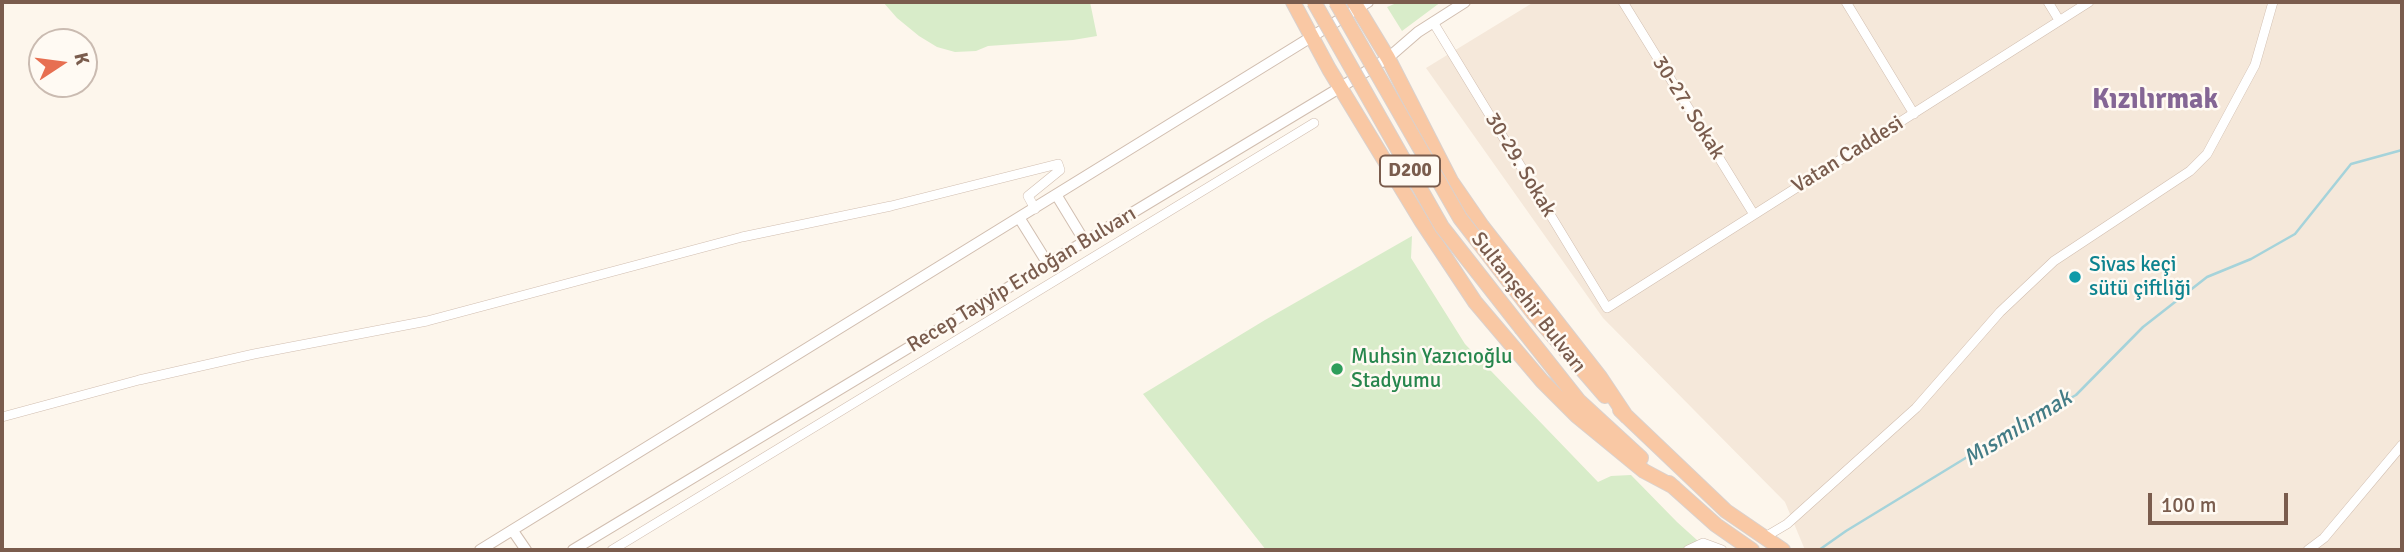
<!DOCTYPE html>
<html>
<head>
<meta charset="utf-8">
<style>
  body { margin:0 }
  #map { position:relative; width:2404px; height:552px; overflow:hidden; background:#fdf6ec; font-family:Signika,sans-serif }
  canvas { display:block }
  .frame { position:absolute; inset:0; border:4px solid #7a5c4d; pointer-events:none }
  .north { position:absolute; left:28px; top:28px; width:70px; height:70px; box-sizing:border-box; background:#fffaf3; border:2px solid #cabbb1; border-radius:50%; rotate:77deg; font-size:19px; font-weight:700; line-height:28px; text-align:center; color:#7a5c4d }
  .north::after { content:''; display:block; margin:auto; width:24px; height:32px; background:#e76f51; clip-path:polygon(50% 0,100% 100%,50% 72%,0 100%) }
  .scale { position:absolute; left:2148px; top:493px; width:140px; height:32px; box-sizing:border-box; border:4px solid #7a5c4d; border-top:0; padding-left:9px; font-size:21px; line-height:24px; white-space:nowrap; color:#7a5c4d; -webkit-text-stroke:5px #fffaf3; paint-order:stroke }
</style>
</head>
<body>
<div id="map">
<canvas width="2404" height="552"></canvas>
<div class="frame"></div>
<div class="north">K</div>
<div class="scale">100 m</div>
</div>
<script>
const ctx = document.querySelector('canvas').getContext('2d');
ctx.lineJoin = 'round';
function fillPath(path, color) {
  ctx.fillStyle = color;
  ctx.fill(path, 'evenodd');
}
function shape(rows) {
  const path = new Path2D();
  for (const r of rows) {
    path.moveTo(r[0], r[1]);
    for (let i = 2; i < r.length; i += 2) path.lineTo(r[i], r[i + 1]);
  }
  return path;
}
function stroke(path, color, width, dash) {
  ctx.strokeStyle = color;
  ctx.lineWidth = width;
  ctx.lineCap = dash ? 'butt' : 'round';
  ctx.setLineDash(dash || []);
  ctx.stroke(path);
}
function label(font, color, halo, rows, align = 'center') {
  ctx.font = font + ' Signika,sans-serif';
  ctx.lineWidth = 5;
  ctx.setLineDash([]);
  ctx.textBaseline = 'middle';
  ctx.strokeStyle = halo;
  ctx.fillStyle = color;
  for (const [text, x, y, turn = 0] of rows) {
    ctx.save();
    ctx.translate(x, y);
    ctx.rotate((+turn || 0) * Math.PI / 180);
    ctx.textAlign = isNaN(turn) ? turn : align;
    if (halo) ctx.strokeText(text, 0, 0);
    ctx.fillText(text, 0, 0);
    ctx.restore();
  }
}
fillPath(shape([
  [1534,2,2402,2,2402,550,1805,550,1785,502,1603,318,1426,68]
]), '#f5e8da');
fillPath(shape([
  [883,2,1090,2,1097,36,1073,40,988,46,976,51,955,52,937,47,919,36,897,18],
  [1399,2,1441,2,1402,31,1387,7],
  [1412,236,1411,258,1465,344,1598,482,1611,476,1631,475,1677,522,1708,550,1266,550,1143,394,1265,320]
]), '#d8ecc9');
stroke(shape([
  [1819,550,1846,531,1982,448,2076,395,2143,327,2207,277,2251,259,2295,234,2351,164,2402,150]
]), '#a5d3da', 2.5);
const minor = shape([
  [1623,2,1753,213],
  [1846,2,1914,114],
  [2048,2,2059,20],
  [1433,22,1607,308,2089,2],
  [2,417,139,380,254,354,427,321,742,237,891,206,1058,164,1060,170,1028,196,1035,209],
  [1765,537,1787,524,1916,408,2000,312,2054,261,2190,171,2207,154,2255,65,2273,2],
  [612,550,1314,123],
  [1688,550,1703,543,1722,550],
  [2308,550,2324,538,2402,445]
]);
const tertiary = shape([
  [1057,196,1085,242],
  [1020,219,1048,264],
  [513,531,526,550],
  [480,550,1368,2],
  [573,550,1341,87,1388,58,1418,32,1465,2]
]);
const trunk = shape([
  [1293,2,1329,69,1422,222,1475,302,1542,381,1577,416,1644,471,1674,487],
  [1354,2,1388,58,1451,181,1482,226,1600,377,1626,416],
  [1534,314,1605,396],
  [1522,329,1579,401,1641,458],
  [1620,410,1726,511,1783,550],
  [1669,483,1716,525,1752,550]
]);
stroke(minor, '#d1beb0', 10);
stroke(tertiary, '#d1beb0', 12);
stroke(trunk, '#dad1cd', 16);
stroke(minor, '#fff', 9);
stroke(tertiary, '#fff', 10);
stroke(trunk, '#f9c8a4', 14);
const trunkBridge = shape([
  [1314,2,1442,227,1522,329],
  [1336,2,1460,218,1534,314]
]);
stroke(trunkBridge, '#dad1cd', 16, []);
stroke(trunkBridge, '#f9c8a4', 14);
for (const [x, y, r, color] of [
  [2075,277,7,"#0f9aa8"],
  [1337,369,7,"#2e9e5b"]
]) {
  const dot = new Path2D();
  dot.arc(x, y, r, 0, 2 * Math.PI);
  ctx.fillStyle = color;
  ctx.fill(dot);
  stroke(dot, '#fffaf3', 2.5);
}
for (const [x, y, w] of [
  [1410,171,60]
]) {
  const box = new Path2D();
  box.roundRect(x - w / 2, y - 15.5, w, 31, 5);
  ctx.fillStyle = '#fffaf3';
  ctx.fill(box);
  stroke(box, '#7a5c4d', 2);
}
label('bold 19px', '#7a5c4d', null, [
  ["D200",1410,171]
]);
label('21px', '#7a5c4d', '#fffaf3', [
  ["30-27. Sokak",1688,108,58],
  ["Vatan Caddesi",1848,155,-32],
  ["30-29. Sokak",1520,165,59],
  ["Recep Tayyip Erdoğan Bulvarı",1022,280,-31],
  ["Sultanşehir Bulvarı",1528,303,52]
]);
label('21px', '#0d838f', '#fffaf3', [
  ["Sivas keçi",2089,265],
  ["sütü çiftliği",2089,289]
], 'left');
label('21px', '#27864d', '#fffaf3', [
  ["Muhsin Yazıcıoğlu",1351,357],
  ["Stadyumu",1351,381]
], 'left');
label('italic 23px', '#437c86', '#fffaf3', [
  ["Mısmılırmak",2018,429,-32]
]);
label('bold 28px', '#846695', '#fffaf3', [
  ["Kızılırmak",2155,101]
]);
</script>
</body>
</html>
